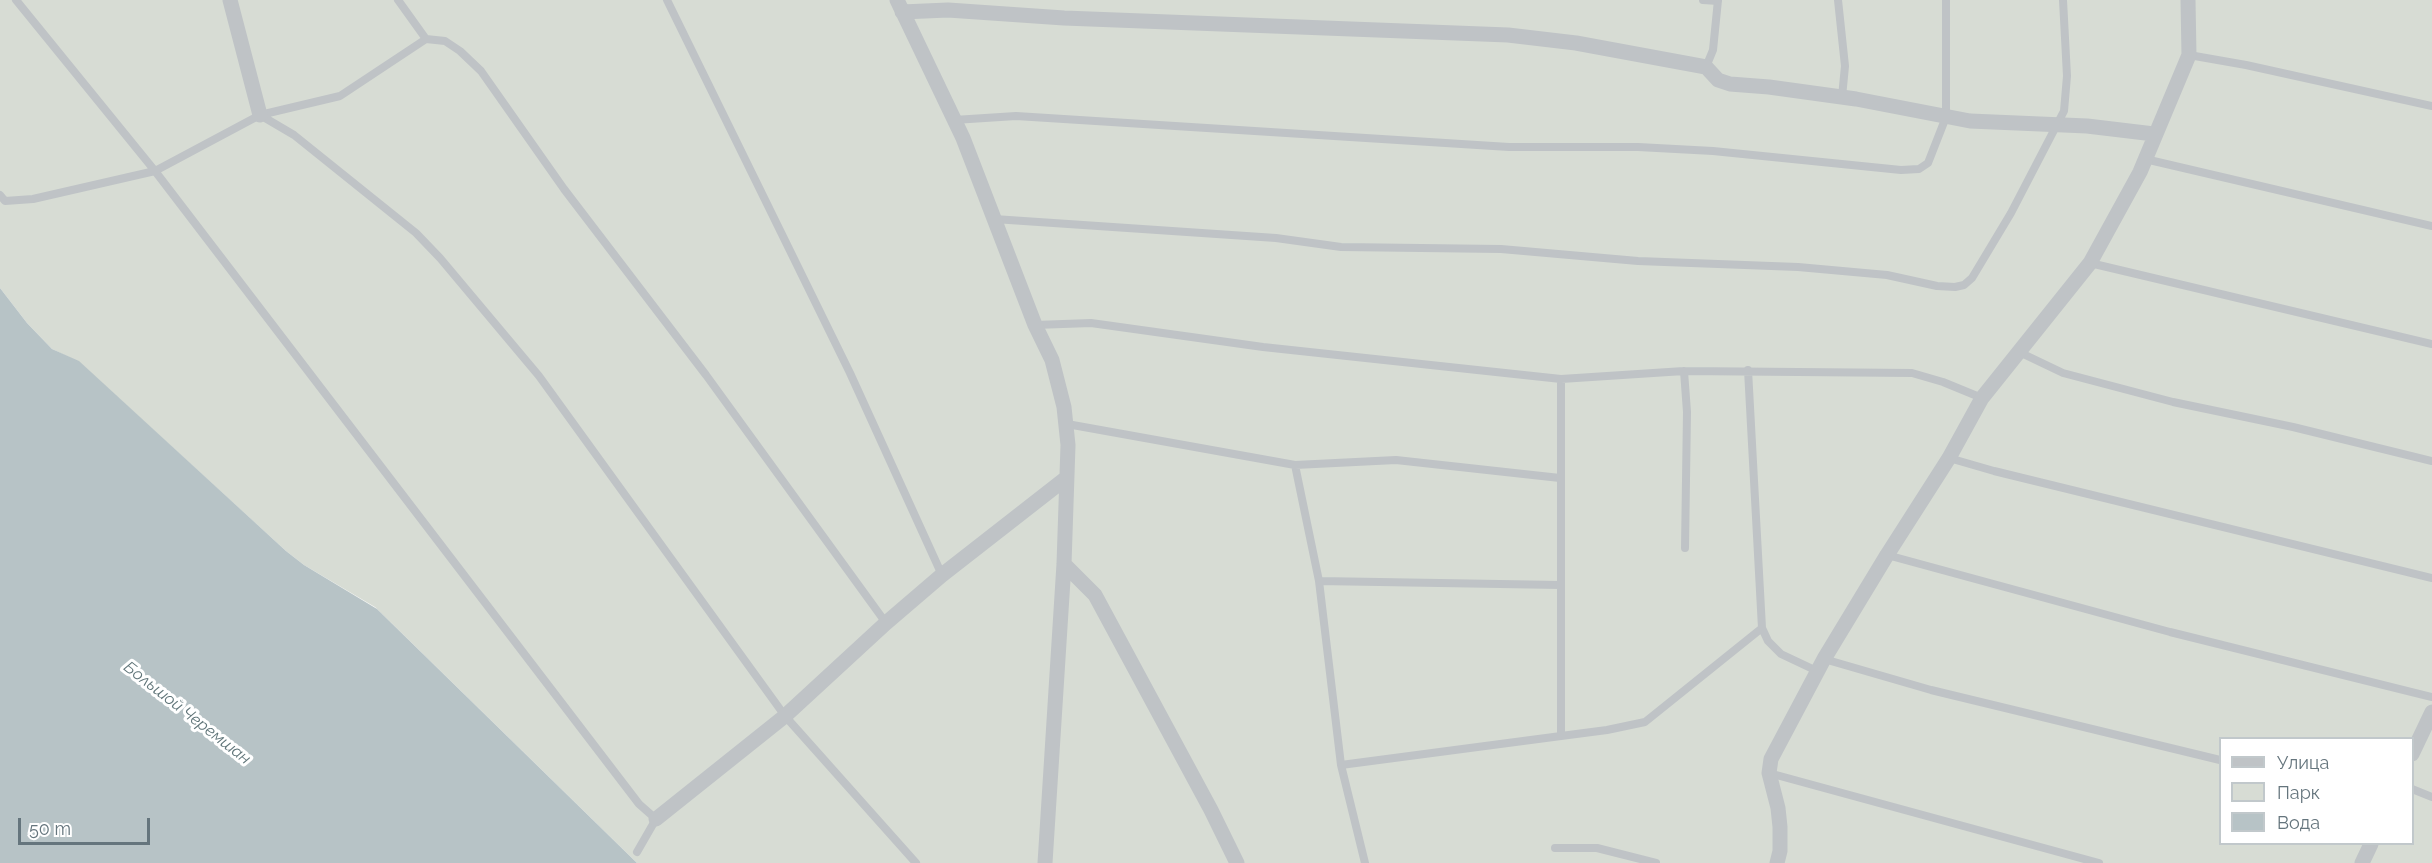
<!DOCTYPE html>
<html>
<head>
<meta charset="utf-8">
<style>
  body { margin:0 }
  #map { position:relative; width:2432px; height:863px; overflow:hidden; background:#f7f7f5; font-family:Raleway,sans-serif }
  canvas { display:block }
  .legend { position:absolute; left:2219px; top:737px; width:195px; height:108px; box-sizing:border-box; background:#fff; border:2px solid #c1c8cb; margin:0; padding:8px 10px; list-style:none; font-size:18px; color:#65757d }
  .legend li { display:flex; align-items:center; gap:12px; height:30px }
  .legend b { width:30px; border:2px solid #c1c8cb }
  .scale { position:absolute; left:18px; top:818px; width:132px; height:27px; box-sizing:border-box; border:3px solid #65757d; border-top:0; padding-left:8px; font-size:18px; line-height:21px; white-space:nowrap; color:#65757d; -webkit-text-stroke:4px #fff; paint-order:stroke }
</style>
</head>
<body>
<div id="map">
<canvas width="2432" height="863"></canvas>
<ul class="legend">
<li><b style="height:8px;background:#bfc3c6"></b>Улица</li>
<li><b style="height:16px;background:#d7dcd4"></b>Парк</li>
<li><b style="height:16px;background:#b7c3c6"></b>Вода</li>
</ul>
<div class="scale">50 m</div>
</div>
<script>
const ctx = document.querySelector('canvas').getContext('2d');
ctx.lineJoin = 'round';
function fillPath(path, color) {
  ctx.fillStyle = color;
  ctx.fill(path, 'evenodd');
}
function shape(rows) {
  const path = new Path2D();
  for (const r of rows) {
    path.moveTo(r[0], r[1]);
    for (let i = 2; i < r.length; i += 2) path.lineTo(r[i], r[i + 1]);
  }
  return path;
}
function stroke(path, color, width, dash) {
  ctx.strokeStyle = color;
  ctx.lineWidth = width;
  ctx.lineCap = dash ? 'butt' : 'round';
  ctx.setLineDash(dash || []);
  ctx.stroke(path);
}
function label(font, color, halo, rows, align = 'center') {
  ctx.font = font + ' Raleway,sans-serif';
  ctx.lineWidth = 6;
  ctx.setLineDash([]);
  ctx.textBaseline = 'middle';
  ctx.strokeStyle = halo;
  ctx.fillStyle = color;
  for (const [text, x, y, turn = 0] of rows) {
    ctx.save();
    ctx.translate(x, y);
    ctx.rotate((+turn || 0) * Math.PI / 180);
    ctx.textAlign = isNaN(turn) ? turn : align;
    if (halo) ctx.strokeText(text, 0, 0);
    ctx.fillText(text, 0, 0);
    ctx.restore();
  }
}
fillPath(shape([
  [0,0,2432,0,2432,863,637,863,375,607,304,565,286,551,79,362,52,349,27,323,0,288],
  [2220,738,2412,738,2412,844,2220,844]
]), '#d7dcd4');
fillPath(shape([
  [0,288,27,323,52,349,79,361,286,551,304,565,377,609,637,863,0,863]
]), '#b7c3c6');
stroke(shape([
  [16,0,155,171,639,804,656,819,637,852],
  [398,0,426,39,445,41,460,51,481,71,564,189,706,375,886,623],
  [667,0,850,373,942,575],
  [1703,0,1718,1],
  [1838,0,1845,66,1842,97],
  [426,39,340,96,260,115,294,135,416,233,440,258,539,376,785,716,916,863],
  [2189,55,2246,65,2432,106],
  [1706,67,1713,50,1718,0],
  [954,120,1016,116,1509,147,1638,147,1713,151,1901,170,1919,169,1928,163,1946,117,1946,0],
  [2145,159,2432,226],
  [0,195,5,201,33,199,155,171,260,115],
  [994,219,1276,238,1341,247,1501,249,1638,261,1798,267,1887,275,1937,286,1955,287,1964,285,1972,278,2011,213,2064,111,2067,76,2063,0],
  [2090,263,2432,344],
  [1035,325,1091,323,1263,347,1561,379,1684,371,1912,373,1943,382,1982,398],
  [2019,352,2063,373,2173,402,2293,427,2432,461],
  [1748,370,1762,628,1768,641,1781,654,1817,671],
  [1684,371,1687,412,1685,548],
  [1561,379,1561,736,1607,730,1645,722,1762,628],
  [1067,424,1295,465,1319,581,1341,765,1365,863],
  [1949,458,1994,471,2432,578],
  [1295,465,1396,460,1560,478],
  [1887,555,2170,632,2432,697],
  [1319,581,1560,585],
  [1824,659,1931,690,2220,760],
  [1341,765,1561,736],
  [1769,773,2099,863],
  [2412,789,2432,797],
  [1555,848,1597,848,1656,863]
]), '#bfc3c6', 8);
stroke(shape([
  [230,0,260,115],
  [897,0,963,138,1035,325,1052,360,1064,407,1068,445,1064,564,1045,863],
  [902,12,948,10,1064,18,1508,35,1576,43,1706,67,1718,80,1730,84,1769,87,1856,99,1970,121,2087,126,2154,134],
  [1064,564,1095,595,1211,810,1237,863],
  [2412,754,2432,712],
  [656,819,785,716,886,623,942,575,1065,479],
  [1777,863,1780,851,1780,827,1778,808,1769,773,1771,759,1824,659,1887,555,1949,458,1982,398,2090,263,2140,172,2189,55,2188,0],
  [2362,863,2371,844]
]), '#bfc3c6', 15);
label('italic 16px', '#5f7478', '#fff', [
  ["Большой Черемшан",187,713,38]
]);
</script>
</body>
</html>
